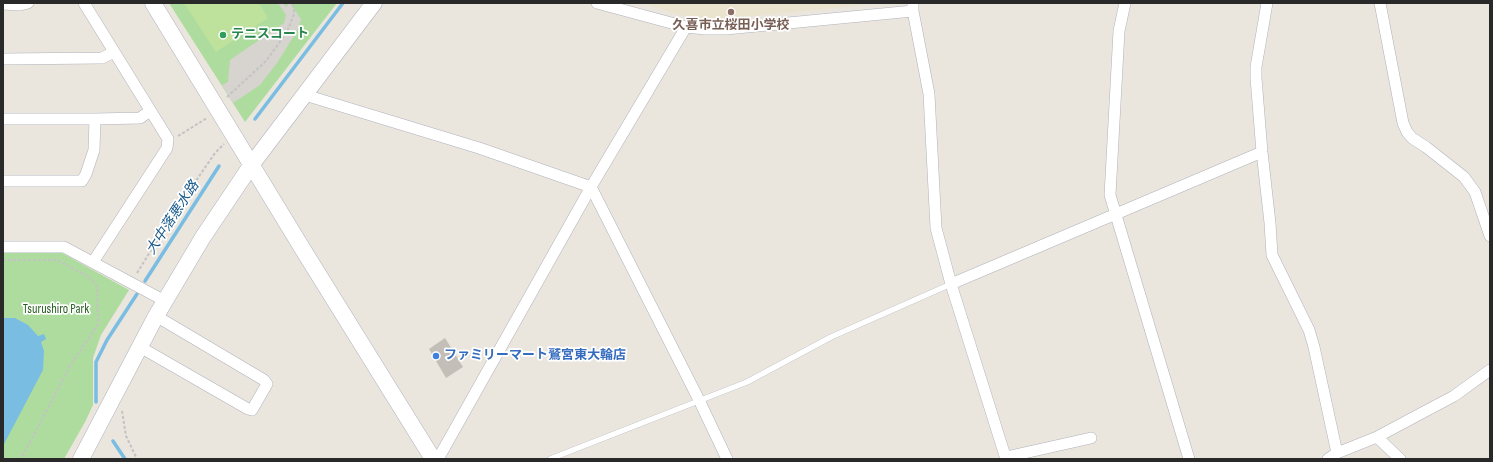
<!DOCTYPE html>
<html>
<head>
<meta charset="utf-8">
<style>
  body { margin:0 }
  #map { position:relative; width:1493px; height:462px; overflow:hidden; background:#eae5dd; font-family:"Sofia Sans Condensed",sans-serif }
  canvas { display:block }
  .frame { position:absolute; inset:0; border:4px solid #292929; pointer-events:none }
</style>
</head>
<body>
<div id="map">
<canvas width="1493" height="462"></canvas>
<div class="frame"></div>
</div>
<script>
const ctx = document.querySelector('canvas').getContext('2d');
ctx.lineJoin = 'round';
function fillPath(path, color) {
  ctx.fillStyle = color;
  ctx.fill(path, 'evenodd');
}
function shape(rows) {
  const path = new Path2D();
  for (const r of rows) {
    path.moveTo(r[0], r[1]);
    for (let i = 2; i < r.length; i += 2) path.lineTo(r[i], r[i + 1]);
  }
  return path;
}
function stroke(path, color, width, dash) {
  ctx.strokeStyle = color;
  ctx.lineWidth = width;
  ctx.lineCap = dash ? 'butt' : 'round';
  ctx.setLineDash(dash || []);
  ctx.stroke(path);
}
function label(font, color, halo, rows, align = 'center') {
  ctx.font = font + ' "Sofia Sans Condensed","Noto Sans JP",sans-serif';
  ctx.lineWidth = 3.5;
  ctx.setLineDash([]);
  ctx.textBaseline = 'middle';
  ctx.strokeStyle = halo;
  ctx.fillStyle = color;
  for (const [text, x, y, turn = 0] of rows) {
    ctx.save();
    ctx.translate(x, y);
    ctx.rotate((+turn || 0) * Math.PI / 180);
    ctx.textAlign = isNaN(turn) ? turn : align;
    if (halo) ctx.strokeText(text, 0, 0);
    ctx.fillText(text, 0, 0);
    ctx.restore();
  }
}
fillPath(shape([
  [636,3,884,3,723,19,693,19,649,5]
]), '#eae3cd');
fillPath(shape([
  [169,3,337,3,245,122],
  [3,252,62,253,129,290,101,335,93,358,93,405,85,422,64,459,3,459]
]), '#aedc9e');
fillPath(shape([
  [184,3,259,3,268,18,216,52]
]), '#bee29b');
fillPath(shape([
  [278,3,283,3,286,7,288,5,286,3,290,3,301,19,297,31,277,63,260,85,233,103,222,85,228,82,230,60,284,23,286,15]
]), '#d7d4cf');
fillPath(shape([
  [3,318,15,318,28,325,38,336,44,334,46,339,41,342,44,351,43,370,3,446]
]), '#79bde2');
stroke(shape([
  [255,119,343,3],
  [145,281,219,166],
  [96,402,96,362,107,340,137,294],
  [113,441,125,459]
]), '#79bde2', 3.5);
fillPath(shape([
  [445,338,463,367,446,378,429,349]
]), '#c3bfb8');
const lane = shape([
  [550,459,747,382,831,337,951,284]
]);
const street = shape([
  [84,3,168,139,167,148,93,262],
  [597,3,686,27,705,29,726,29,913,11],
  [913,3,913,11,929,94,936,228,951,284,1006,459],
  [1125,3,1119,31,1110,195,1189,459],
  [1267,3,1256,67,1256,78,1262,152,1270,223,1272,255,1309,330,1314,347,1337,453,1377,437,1420,414,1454,396,1490,370],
  [1380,3,1403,123,1407,132,1412,138,1426,147,1464,177,1475,192,1490,236],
  [3,4,20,5,28,3],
  [3,59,102,58,114,52],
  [305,95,479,148,591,187,699,400,727,459],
  [3,119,95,119,140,118,150,111],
  [3,181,82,181,86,174,94,150,95,119],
  [3,247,64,247,165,301],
  [951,284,1262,152],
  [140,347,248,409,252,410,267,384,264,380,156,316],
  [1377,437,1400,459],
  [1006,457,1091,438],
  [438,459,591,187,686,27],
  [1328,459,1337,453]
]);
const secondary = shape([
  [153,3,302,248,433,459],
  [81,459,156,316,203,237,252,164,374,3]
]);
stroke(lane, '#b0b2bc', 6);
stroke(street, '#b0b2bc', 12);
stroke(secondary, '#b0b2bc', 17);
stroke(shape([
  [227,97,266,61,287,32,294,14,294,9,292,3],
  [178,136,207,118],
  [3,260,57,260,89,277,97,286,98,324,70,366,21,459],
  [137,273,174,213,215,153,224,144],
  [122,411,126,436,137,459]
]), '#c3c3c3', 2, [3, 2]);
stroke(lane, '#fff', 5.5);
stroke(street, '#fff', 11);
stroke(secondary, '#fff', 16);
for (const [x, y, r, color] of [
  [731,12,4,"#8d6e63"],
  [223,35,4,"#2e9e5b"],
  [436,356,4,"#3f7fe0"]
]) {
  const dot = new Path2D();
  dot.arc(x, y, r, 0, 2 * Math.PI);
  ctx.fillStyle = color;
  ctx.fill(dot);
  stroke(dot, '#fff', 1.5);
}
label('bold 13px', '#785e54', '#fff', [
  ["久喜市立桜田小学校",731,26]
]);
label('bold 13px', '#27864d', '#fff', [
  ["テニスコート",231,35]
], 'left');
label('13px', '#285f21', '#fff', [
  ["Tsurushiro Park",56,310]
]);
label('bold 13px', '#366cbe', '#fff', [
  ["ファミリーマート鷲宮東大輪店",444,356]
], 'left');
label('italic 14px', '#1a5b8c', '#fff', [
  ["大中落悪水路",173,218,-57]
]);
</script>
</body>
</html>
